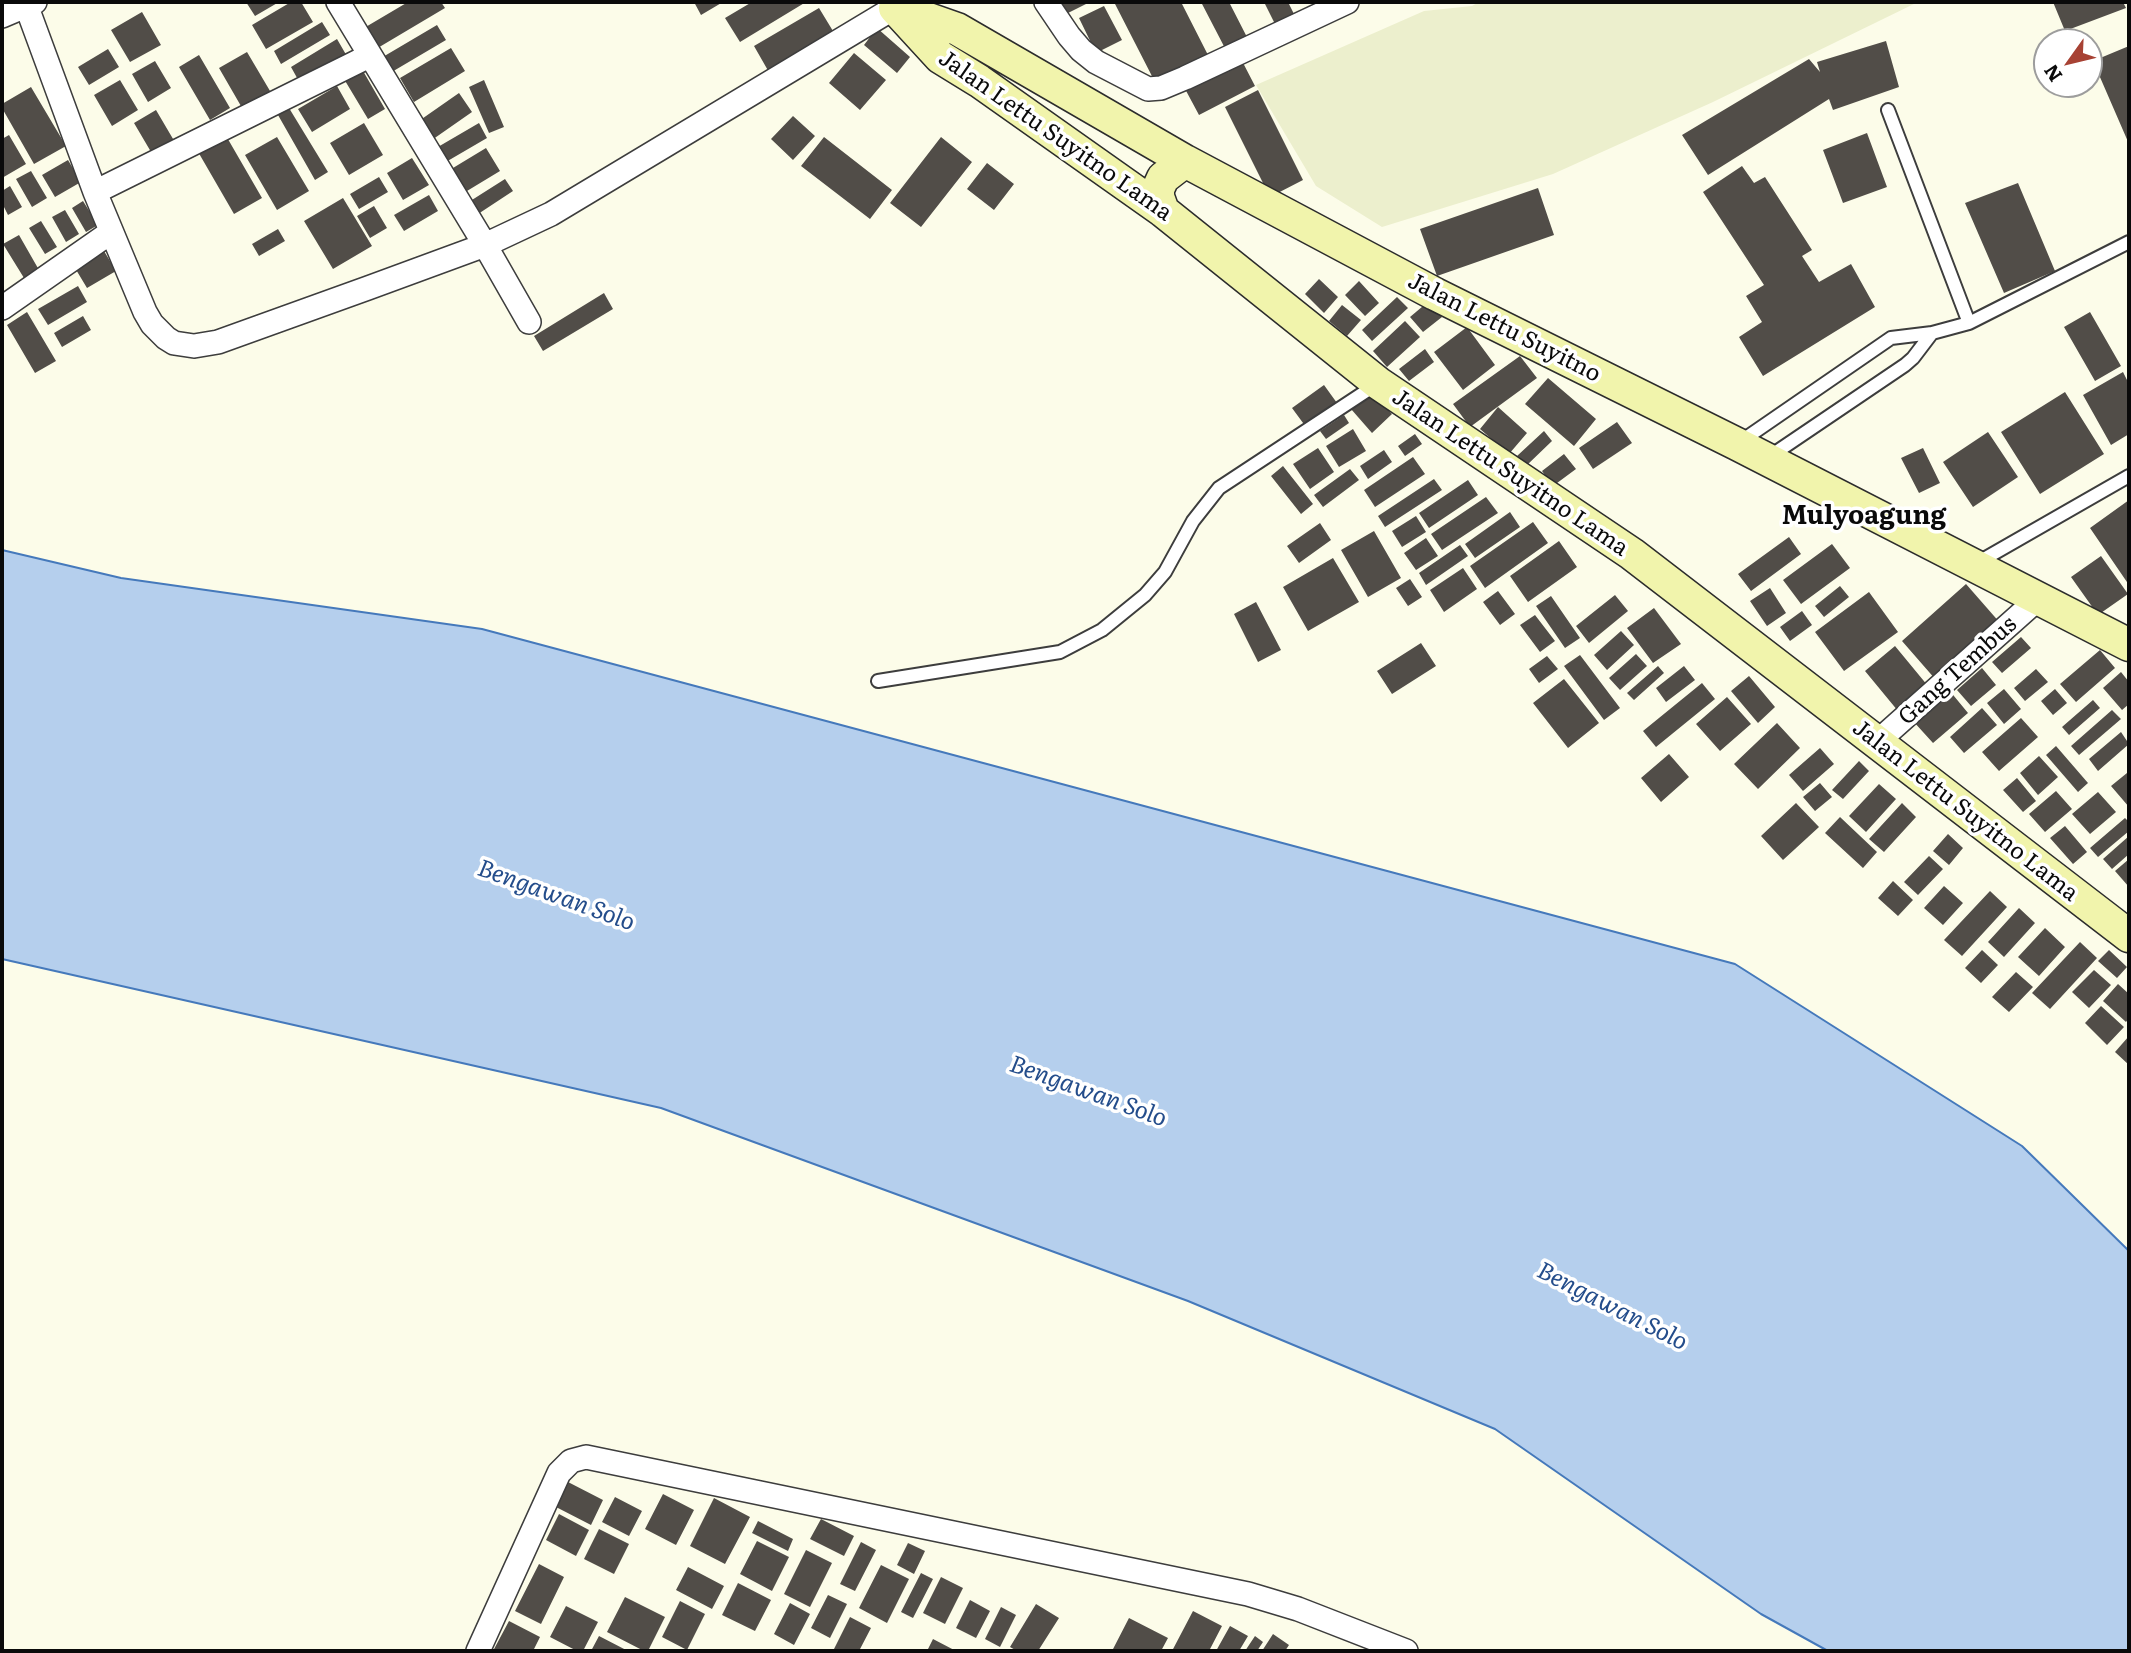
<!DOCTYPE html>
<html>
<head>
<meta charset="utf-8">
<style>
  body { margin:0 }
  #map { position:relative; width:2131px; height:1653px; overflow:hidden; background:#fcfce9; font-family:Literata,serif }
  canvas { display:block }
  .frame { position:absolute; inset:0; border:4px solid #0a0a0a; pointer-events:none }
  .north { position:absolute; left:2033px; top:28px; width:70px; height:70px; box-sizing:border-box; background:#fff; border:2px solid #9d9d9d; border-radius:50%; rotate:236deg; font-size:19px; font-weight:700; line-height:28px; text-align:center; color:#0a0a0a }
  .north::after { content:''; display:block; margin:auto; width:24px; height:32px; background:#a74234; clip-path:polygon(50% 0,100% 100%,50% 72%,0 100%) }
</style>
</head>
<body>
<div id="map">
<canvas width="2131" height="1653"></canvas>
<div class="frame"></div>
<div class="north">N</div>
</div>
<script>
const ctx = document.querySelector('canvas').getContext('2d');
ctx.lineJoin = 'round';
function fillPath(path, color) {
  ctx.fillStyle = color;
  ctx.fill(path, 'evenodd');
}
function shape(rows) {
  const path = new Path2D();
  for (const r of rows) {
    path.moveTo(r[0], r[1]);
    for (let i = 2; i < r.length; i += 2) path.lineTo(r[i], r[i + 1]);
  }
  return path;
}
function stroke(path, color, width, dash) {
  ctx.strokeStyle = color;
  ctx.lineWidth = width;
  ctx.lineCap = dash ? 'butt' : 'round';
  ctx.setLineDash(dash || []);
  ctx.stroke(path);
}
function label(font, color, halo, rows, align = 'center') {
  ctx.font = font + ' Literata,serif';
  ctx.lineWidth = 7;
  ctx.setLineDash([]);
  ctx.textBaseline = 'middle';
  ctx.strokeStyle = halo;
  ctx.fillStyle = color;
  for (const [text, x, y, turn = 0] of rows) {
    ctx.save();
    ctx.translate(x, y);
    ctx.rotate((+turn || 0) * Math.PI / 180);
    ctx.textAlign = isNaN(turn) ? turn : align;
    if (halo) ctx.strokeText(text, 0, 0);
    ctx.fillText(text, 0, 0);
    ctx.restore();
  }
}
fillPath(shape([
  [1479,2,1918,2,1713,102,1553,174,1382,227,1316,186,1256,85,1424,11,1472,6]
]), '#ecefcd');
const water = shape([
  [2,550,121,578,482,629,1735,964,2022,1146,2129,1251,2129,1651,1828,1651,1761,1614,1495,1429,1188,1301,661,1108,2,959,2,550]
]);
fillPath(water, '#b5cfed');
stroke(water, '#4579bb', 2);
fillPath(shape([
  [246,2,279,2,255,16],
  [291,2,301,2,313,22,266,49,252,25],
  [408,2,441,2,445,8,376,49,364,28],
  [694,2,723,2,701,15],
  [752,2,806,2,740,42,725,18],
  [1059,2,1090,2,1066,14],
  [1114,2,1181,2,1209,57,1156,84],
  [1201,2,1229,2,1250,43,1228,54],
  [1264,2,1288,2,1294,14,1275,24],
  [2053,2,2123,2,2126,8,2065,31],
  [1104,6,1122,40,1096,53,1079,18],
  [819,8,836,36,770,74,754,46],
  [142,12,161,45,130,62,111,30],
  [322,22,330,35,281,64,274,51],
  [437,25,446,40,385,76,376,61],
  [877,28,910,57,897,73,864,45],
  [337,39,348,58,301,85,291,67],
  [1886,41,1899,87,1833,110,1829,99,1708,175,1682,135,1809,59,1820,72,1817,62],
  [2129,46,2129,144,2093,61],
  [451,48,465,71,414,102,400,78],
  [108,49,119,67,89,85,78,67],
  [247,52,273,96,245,113,219,68],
  [854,53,886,80,860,110,829,83],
  [199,55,230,108,210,120,179,67],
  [1241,59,1255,86,1199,115,1184,87],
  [155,61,171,88,148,102,132,74],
  [359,64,385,109,368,119,341,74],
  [120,80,138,110,112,126,94,95],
  [484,80,504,127,489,133,469,87],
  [337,86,350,109,312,132,298,109],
  [31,87,66,146,34,164,2,108,2,104],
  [1258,90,1303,180,1270,197,1225,107],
  [459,93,472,112,429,142,416,123],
  [289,108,328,172,315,180,278,115],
  [156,110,176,144,154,157,134,123],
  [793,116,815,136,793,160,771,139],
  [364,123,383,155,349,175,330,143],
  [479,123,487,138,439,166,431,151],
  [1867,133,1887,187,1843,203,1823,150],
  [225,134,262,198,234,214,197,150],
  [9,135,26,164,2,178,2,139],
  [277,137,309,191,277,210,245,155],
  [824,137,892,190,870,219,801,166],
  [941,137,972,162,921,227,890,203],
  [486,148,500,171,462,194,448,171],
  [412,158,429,185,403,200,387,173],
  [68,160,81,182,55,197,42,175],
  [987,163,1014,184,994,210,967,189],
  [1742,166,1754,183,1765,177,1812,250,1802,256,1819,282,1851,264,1875,307,1763,376,1739,337,1762,322,1746,296,1764,285,1703,192],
  [31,171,47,198,32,207,16,179],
  [379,177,388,192,359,209,350,194],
  [505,179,513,191,472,218,464,205],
  [2018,183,2055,271,2004,293,1965,203],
  [10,186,22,207,8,215,2,203,2,191],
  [1538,188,1554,235,1437,276,1420,229],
  [429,195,438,211,404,231,394,215],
  [343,198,372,246,333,269,304,221],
  [83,201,98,225,86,232,72,208],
  [374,206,387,228,370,238,357,216],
  [65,210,79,234,66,242,52,217],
  [41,221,57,247,45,254,29,228],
  [278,229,285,241,259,256,252,244],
  [19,235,39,270,24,278,3,244],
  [104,251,116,271,87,288,75,268],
  [1319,279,1338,297,1324,313,1305,294],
  [1359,281,1379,303,1365,316,1345,295],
  [78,286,87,302,48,325,38,309],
  [604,293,613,309,543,351,534,336],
  [1397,297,1408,308,1372,341,1362,330],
  [1429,301,1442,317,1423,332,1410,317],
  [1342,305,1361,320,1347,336,1329,321],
  [27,312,56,361,35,373,7,325],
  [2090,312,2121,366,2095,381,2064,327],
  [83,316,91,330,62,347,54,333],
  [1405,321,1420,337,1387,367,1373,351],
  [1467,327,1495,365,1463,390,1434,352],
  [1425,349,1434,362,1409,381,1399,369],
  [1520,356,1537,378,1470,427,1453,404],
  [2123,372,2129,384,2129,434,2111,445,2083,395],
  [1548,378,1596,419,1574,446,1525,404],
  [1324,385,1337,403,1306,427,1292,408],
  [1371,392,1392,414,1372,433,1351,409],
  [2065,392,2104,454,2040,494,2001,432],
  [1498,407,1527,433,1509,454,1480,429],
  [1344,415,1349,423,1326,439,1320,431],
  [1617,422,1632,443,1593,469,1579,448],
  [1353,429,1366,451,1339,467,1326,446],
  [1544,431,1552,441,1526,466,1517,456],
  [1988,432,2018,477,1973,507,1943,462],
  [1415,434,1422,444,1405,456,1398,446],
  [1318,448,1334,472,1310,489,1293,464],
  [1923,448,1940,483,1919,493,1901,458],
  [1384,450,1392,462,1368,479,1360,466],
  [1564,454,1576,469,1553,486,1542,471],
  [1413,457,1425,474,1375,507,1364,490],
  [1283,466,1313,504,1301,514,1271,476],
  [1350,469,1359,480,1323,507,1314,495],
  [1434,479,1442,490,1385,527,1378,516],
  [1468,480,1478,495,1429,528,1419,513],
  [1486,497,1498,513,1442,550,1431,534],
  [2129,500,2129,585,2090,528],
  [1510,512,1520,527,1475,558,1465,544],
  [1416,516,1426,532,1402,547,1392,531],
  [1533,522,1548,543,1485,588,1470,566],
  [1320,523,1331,540,1299,563,1287,546],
  [1374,531,1401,578,1368,597,1341,550],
  [1789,537,1801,554,1751,591,1738,574],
  [1426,538,1438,556,1416,570,1404,553],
  [1559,541,1577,567,1528,602,1510,576],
  [1832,544,1850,568,1801,604,1783,580],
  [1460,545,1468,556,1426,585,1419,573],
  [2101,556,2128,594,2098,615,2071,577],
  [1333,558,1359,602,1308,631,1283,587],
  [1463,568,1477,589,1444,612,1430,590],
  [1410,579,1422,597,1408,606,1396,588],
  [1966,584,2001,624,1936,680,1902,641],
  [1840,586,1849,597,1824,617,1815,606],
  [1770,588,1786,613,1767,626,1750,601],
  [1498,591,1515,614,1500,625,1483,602],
  [1869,592,1898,632,1844,671,1815,632],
  [1615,595,1628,611,1589,643,1576,626],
  [1551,596,1580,638,1565,648,1536,606],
  [1256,602,1281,650,1258,662,1234,614],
  [1654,608,1681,644,1653,663,1627,628],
  [1802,611,1812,625,1790,641,1780,627],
  [1535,615,1555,641,1540,652,1520,625],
  [1621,631,1634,645,1607,670,1594,655],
  [2021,637,2031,648,2002,673,1992,662],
  [1421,643,1436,666,1392,694,1377,671],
  [1895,646,1928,686,1898,711,1865,671],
  [2100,650,2115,668,2076,702,2060,684],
  [1636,654,1647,666,1620,690,1609,678],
  [1580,655,1620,708,1604,720,1564,666],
  [1547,656,1558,669,1539,683,1529,669],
  [1658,666,1664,673,1634,700,1627,693],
  [1684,666,1695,680,1666,702,1656,688],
  [1982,668,1996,685,1971,706,1957,690],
  [2036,669,2048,682,2025,701,2014,688],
  [2121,672,2129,682,2129,704,2122,710,2103,688],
  [1749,676,1775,707,1758,723,1731,691],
  [1564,679,1599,723,1568,748,1533,703],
  [1702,683,1715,699,1656,747,1643,731],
  [2004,689,2021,709,2004,724,1987,703],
  [2055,689,2067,703,2053,715,2041,701],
  [1949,690,1968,713,1933,743,1913,721],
  [1727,697,1751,724,1720,751,1696,724],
  [2093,700,2100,708,2069,735,2062,727],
  [1982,708,1997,725,1964,753,1950,737],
  [2112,710,2121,719,2079,755,2071,746],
  [2021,718,2038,737,1999,771,1982,752],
  [1777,723,1800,748,1758,789,1734,764],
  [2121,732,2129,744,2098,771,2089,759],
  [2056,746,2088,783,2078,792,2046,755],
  [1820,748,1834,764,1803,791,1789,775],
  [1669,754,1689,777,1661,802,1641,778],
  [2039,756,2058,777,2038,795,2020,773],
  [1859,761,1869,771,1843,799,1832,790],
  [2127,773,2129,776,2129,807,2111,786],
  [2017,778,2036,801,2023,812,2003,790],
  [1820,783,1832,797,1815,811,1803,797],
  [1879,784,1896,799,1866,832,1849,816],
  [2056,791,2072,809,2045,832,2029,814],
  [2098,792,2116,812,2090,834,2072,814],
  [1796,803,1819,827,1783,860,1761,836],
  [1902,803,1916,817,1884,852,1869,839],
  [1840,817,1877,852,1863,868,1825,833],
  [2125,818,2129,822,2129,831,2098,857,2090,848],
  [2065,826,2087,852,2073,864,2050,838],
  [1948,834,1963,848,1949,865,1933,851],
  [2129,836,2129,854,2112,869,2103,859],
  [1929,856,1943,869,1918,895,1904,882],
  [2129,859,2129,887,2115,871],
  [1893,881,1913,900,1898,916,1878,898],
  [1944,886,1963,903,1943,925,1924,908],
  [1990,891,2007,907,1962,956,1944,940],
  [2019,908,2035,923,2004,957,1988,942],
  [2045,928,2065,947,2039,976,2018,957],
  [2080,942,2097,958,2050,1009,2032,993],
  [1982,950,1998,965,1981,983,1965,968],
  [2109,950,2127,967,2117,978,2098,961],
  [2094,970,2111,985,2089,1008,2072,992],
  [2016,972,2033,987,2009,1012,1992,997],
  [2118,984,2129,994,2129,1018,2126,1022,2103,1001],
  [2101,1006,2124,1027,2107,1045,2085,1023],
  [2129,1036,2129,1065,2115,1052],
  [568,1482,603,1500,591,1525,556,1507],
  [663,1494,694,1510,676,1545,645,1529],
  [615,1497,642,1511,629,1536,602,1522],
  [714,1498,750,1517,725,1564,690,1546],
  [559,1514,589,1530,576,1556,546,1540],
  [821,1519,854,1536,844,1556,810,1539],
  [758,1521,793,1539,788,1551,752,1533],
  [599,1529,629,1544,614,1574,584,1559],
  [757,1541,789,1557,772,1591,740,1574],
  [861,1542,876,1550,855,1591,840,1584],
  [908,1543,925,1551,914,1574,897,1565],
  [806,1550,832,1563,810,1607,784,1594],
  [539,1564,564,1577,541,1624,515,1611],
  [881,1565,909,1579,887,1623,859,1608],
  [688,1567,724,1586,712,1609,676,1590],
  [921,1573,933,1579,913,1618,901,1612],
  [941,1577,963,1588,945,1624,923,1613],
  [738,1583,771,1600,755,1631,722,1615],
  [828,1595,847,1604,830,1638,811,1628],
  [625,1597,665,1617,648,1651,644,1651,607,1632],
  [970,1600,990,1611,976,1638,956,1628],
  [680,1601,705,1614,687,1650,662,1637],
  [790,1603,810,1614,794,1645,774,1634],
  [1036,1604,1059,1618,1038,1651,1017,1651,1010,1647],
  [566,1606,598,1622,583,1651,577,1651,550,1637],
  [1001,1607,1016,1615,1000,1647,985,1639],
  [1193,1611,1222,1626,1209,1651,1172,1651],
  [850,1617,871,1628,859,1651,839,1651,834,1649],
  [1129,1618,1168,1638,1161,1651,1112,1651],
  [509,1621,540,1637,533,1651,493,1651],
  [1230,1626,1248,1636,1239,1651,1216,1651],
  [1273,1634,1289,1645,1285,1651,1262,1651],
  [599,1636,628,1651,591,1651],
  [1255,1636,1263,1642,1257,1651,1245,1651],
  [933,1639,956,1651,927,1651]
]), '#514d48');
const lane = shape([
  [1888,110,1969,323],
  [1740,442,1891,338,1932,333,1969,323,2129,242],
  [1769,457,1905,365,1913,358,1932,333],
  [1977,563,2129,476],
  [878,681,1060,652,1102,630,1145,595,1165,572,1193,521,1219,488,1377,384]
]);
const street = shape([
  [25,2,95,192,145,312,152,324,166,338,174,343,194,346,218,342,368,288,485,245,551,214,904,2],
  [338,2,485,245,529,322],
  [1046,2,1069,36,1081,50,1096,62,1148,89,1161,88,1185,78,1347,2],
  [2,16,35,2],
  [95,192,369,56],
  [2,308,111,232],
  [1876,743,2039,598],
  [478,1651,559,1473,571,1461,586,1457,1248,1594,1298,1609,1406,1651]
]);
const secondary = shape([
  [895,8,940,57,979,81,1163,211,1378,383,1632,554,2129,936],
  [897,8,957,29,1185,161,1435,294,1737,444,2129,645],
  [1163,211,1158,197,1158,189,1163,178,1185,161]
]);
stroke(lane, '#3d3d3d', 16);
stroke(street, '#3d3d3d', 26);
stroke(secondary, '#2c2c2c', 35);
stroke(lane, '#fff', 12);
stroke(street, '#fff', 23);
stroke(secondary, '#f1f4ac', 32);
label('23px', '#0a0a0a', '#fff', [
  ["Jalan Lettu Suyitno Lama",1055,136,35],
  ["Jalan Lettu Suyitno",1504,328,27],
  ["Jalan Lettu Suyitno Lama",1510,473,34],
  ["Gang Tembus",1958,671,-42],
  ["Jalan Lettu Suyitno Lama",1965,811,38]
]);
label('italic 24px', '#244d8b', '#fff', [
  ["Bengawan Solo",556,896,20],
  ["Bengawan Solo",1088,1092,20],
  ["Bengawan Solo",1612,1307,27]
]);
label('bold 26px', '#0a0a0a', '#fff', [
  ["Mulyoagung",1864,516]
]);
</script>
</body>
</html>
